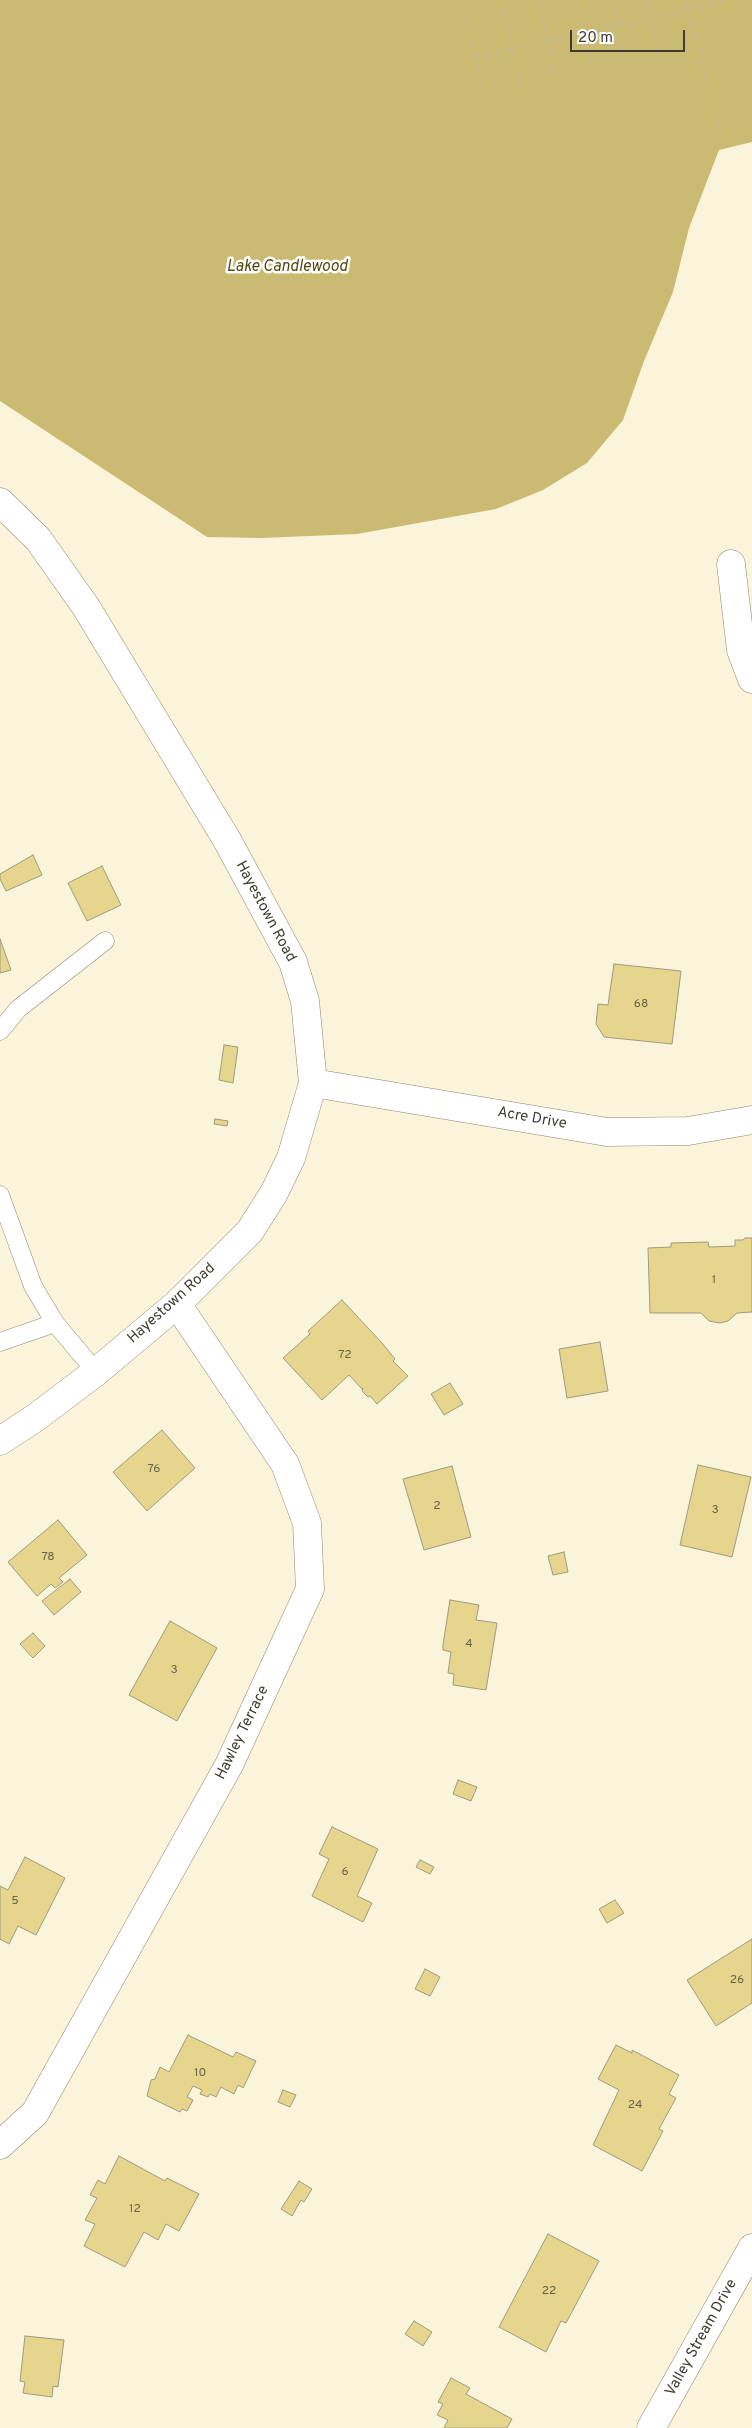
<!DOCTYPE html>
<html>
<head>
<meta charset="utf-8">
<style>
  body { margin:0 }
  #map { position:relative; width:752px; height:2428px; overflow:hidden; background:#faf4da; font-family:Overpass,sans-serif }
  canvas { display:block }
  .scale { position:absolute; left:570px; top:30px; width:115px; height:22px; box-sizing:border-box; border:2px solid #3f3d32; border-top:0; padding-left:6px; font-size:15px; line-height:18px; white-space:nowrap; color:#3f3d32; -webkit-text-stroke:4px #fff; paint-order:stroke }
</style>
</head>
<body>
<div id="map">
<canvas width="752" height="2428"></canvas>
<div class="scale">20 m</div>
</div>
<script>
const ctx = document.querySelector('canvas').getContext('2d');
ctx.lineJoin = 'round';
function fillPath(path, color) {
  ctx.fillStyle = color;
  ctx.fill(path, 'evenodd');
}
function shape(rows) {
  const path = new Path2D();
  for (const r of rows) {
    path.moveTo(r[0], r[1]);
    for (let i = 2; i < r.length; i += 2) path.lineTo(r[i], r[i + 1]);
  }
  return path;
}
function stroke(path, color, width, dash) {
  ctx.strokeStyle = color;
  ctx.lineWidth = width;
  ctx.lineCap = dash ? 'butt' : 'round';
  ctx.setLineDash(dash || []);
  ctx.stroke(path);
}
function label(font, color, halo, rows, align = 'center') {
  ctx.font = font + ' Overpass,sans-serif';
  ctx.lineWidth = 5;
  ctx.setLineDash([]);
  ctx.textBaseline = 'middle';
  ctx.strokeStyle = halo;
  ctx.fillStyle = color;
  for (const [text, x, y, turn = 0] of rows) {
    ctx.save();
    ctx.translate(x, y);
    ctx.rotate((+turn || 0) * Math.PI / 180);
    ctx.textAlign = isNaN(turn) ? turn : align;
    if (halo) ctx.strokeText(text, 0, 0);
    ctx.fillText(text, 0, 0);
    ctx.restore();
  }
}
fillPath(shape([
  [0,0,752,0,752,142,719,150,689,228,673,292,644,361,623,420,587,463,543,490,496,509,357,534,262,538,207,537,0,401]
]), '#cbbb72');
const building = shape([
  [33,855,42,875,6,891,0,879,0,874,33,855],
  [102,866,121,905,87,921,68,883,102,866],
  [0,939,11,970,0,973,0,939],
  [614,964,681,971,672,1044,604,1037,596,1024,598,1004,608,1005,614,964],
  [224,1045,238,1047,233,1083,219,1080,224,1045],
  [215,1119,228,1121,227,1126,214,1124,215,1119],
  [745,1238,752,1238,752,1312,737,1313,728,1321,720,1323,709,1321,701,1313,650,1313,648,1248,671,1247,671,1243,708,1242,709,1247,735,1246,735,1240,743,1240,745,1238],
  [342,1300,382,1343,395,1359,393,1361,408,1376,377,1404,370,1396,368,1397,362,1391,363,1388,362,1389,349,1375,322,1400,283,1358,310,1334,308,1331,342,1300],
  [600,1342,608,1391,567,1398,559,1349,600,1342],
  [450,1383,463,1404,444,1415,431,1394,450,1383],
  [162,1430,195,1468,147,1511,113,1472,162,1430],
  [698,1465,751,1477,732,1557,680,1545,698,1465],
  [452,1466,471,1537,424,1550,403,1479,452,1466],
  [58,1520,87,1555,59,1578,63,1582,55,1588,51,1584,37,1596,8,1562,58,1520],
  [564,1552,568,1572,553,1575,548,1556,564,1552],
  [70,1579,81,1592,54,1615,42,1601,70,1579],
  [450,1600,479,1605,476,1620,497,1623,486,1690,453,1685,454,1674,448,1673,451,1652,443,1650,443,1645,450,1600],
  [170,1621,217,1648,177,1721,129,1695,170,1621],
  [33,1633,45,1646,33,1658,20,1644,33,1633],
  [458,1780,477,1787,471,1801,453,1794,458,1780],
  [332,1827,378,1849,357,1896,372,1903,363,1922,312,1896,329,1859,319,1854,332,1827],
  [25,1857,65,1878,36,1935,18,1926,9,1944,0,1939,0,1886,8,1890,25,1857],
  [420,1860,434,1867,430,1874,416,1867,420,1860],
  [615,1900,624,1913,607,1923,599,1909,615,1900],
  [752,1939,752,2003,716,2026,687,1980,752,1939],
  [425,1969,440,1977,430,1996,415,1989,425,1969],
  [188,2035,233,2057,236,2052,256,2061,243,2088,238,2085,234,2094,221,2087,216,2097,210,2094,208,2097,200,2094,202,2090,193,2086,187,2097,193,2100,187,2111,182,2109,180,2112,147,2096,151,2080,155,2079,160,2067,169,2072,188,2035],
  [616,2045,632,2053,632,2050,679,2075,669,2094,676,2098,659,2129,663,2131,642,2171,593,2145,619,2090,598,2079,616,2045],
  [283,2090,296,2095,290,2107,278,2102,283,2090],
  [119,2156,165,2181,167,2178,199,2194,179,2231,166,2224,158,2240,144,2232,125,2267,84,2246,95,2224,85,2220,97,2198,90,2195,98,2180,105,2184,119,2156],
  [299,2181,312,2189,304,2202,301,2200,292,2216,281,2209,299,2181],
  [548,2234,599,2261,566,2323,561,2321,546,2352,499,2327,548,2234],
  [414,2321,432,2332,423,2346,405,2334,414,2321],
  [25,2336,64,2340,58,2387,53,2386,52,2397,23,2393,25,2382,20,2381,25,2336],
  [451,2378,470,2388,466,2394,512,2419,507,2428,444,2428,448,2420,437,2415,443,2404,438,2402,451,2378]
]);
fillPath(building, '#e6d58c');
stroke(building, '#9f9a81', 1);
const service = shape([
  [0,1031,18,1009,105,941],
  [0,1195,33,1286,55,1323,96,1372],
  [0,1342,55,1323]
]);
const minor = shape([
  [731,564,741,650,752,679],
  [313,1083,607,1132,688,1131,752,1120],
  [0,2145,35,2113,229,1765,310,1589,307,1523,285,1464,177,1304],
  [651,2428,752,2248]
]);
const tertiary = shape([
  [0,502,38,539,86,607,227,840,293,962,305,1001,313,1083,291,1158,274,1193,250,1231,177,1304,96,1372,35,1418,0,1441]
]);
stroke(service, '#8d876f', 19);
stroke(minor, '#8d876f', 29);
stroke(tertiary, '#8d876f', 29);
stroke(shape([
  [575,0,592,69],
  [611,0,623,62],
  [646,0,658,55],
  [685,0,724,148],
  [538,1,556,76],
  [505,10,520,85],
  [466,17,485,97],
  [476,57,726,0]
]), '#bdb9a4', 3, [1, 4]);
stroke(service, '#fff', 18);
stroke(minor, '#fff', 28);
stroke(tertiary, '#fff', 28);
label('12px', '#696348', null, [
  ["68",641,1005],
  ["1",714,1281],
  ["72",345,1356],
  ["76",154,1470],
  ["2",437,1507],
  ["3",715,1511],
  ["78",48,1558],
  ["4",469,1645],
  ["3",174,1671],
  ["6",345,1873],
  ["5",15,1902],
  ["26",737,1981],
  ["10",200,2074],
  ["24",635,2106],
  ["12",135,2210],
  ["22",549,2292]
]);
label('15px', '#3f3d32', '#fff', [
  ["Hayestown Road",265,912,62],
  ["Acre Drive",532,1119,10],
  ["Hayestown Road",172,1304,-42],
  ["Hawley Terrace",243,1733,-64],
  ["Valley Stream Drive",702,2338,-61]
]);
label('italic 16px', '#53480e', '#fff', [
  ["Lake Candlewood",287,268]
]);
</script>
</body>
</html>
